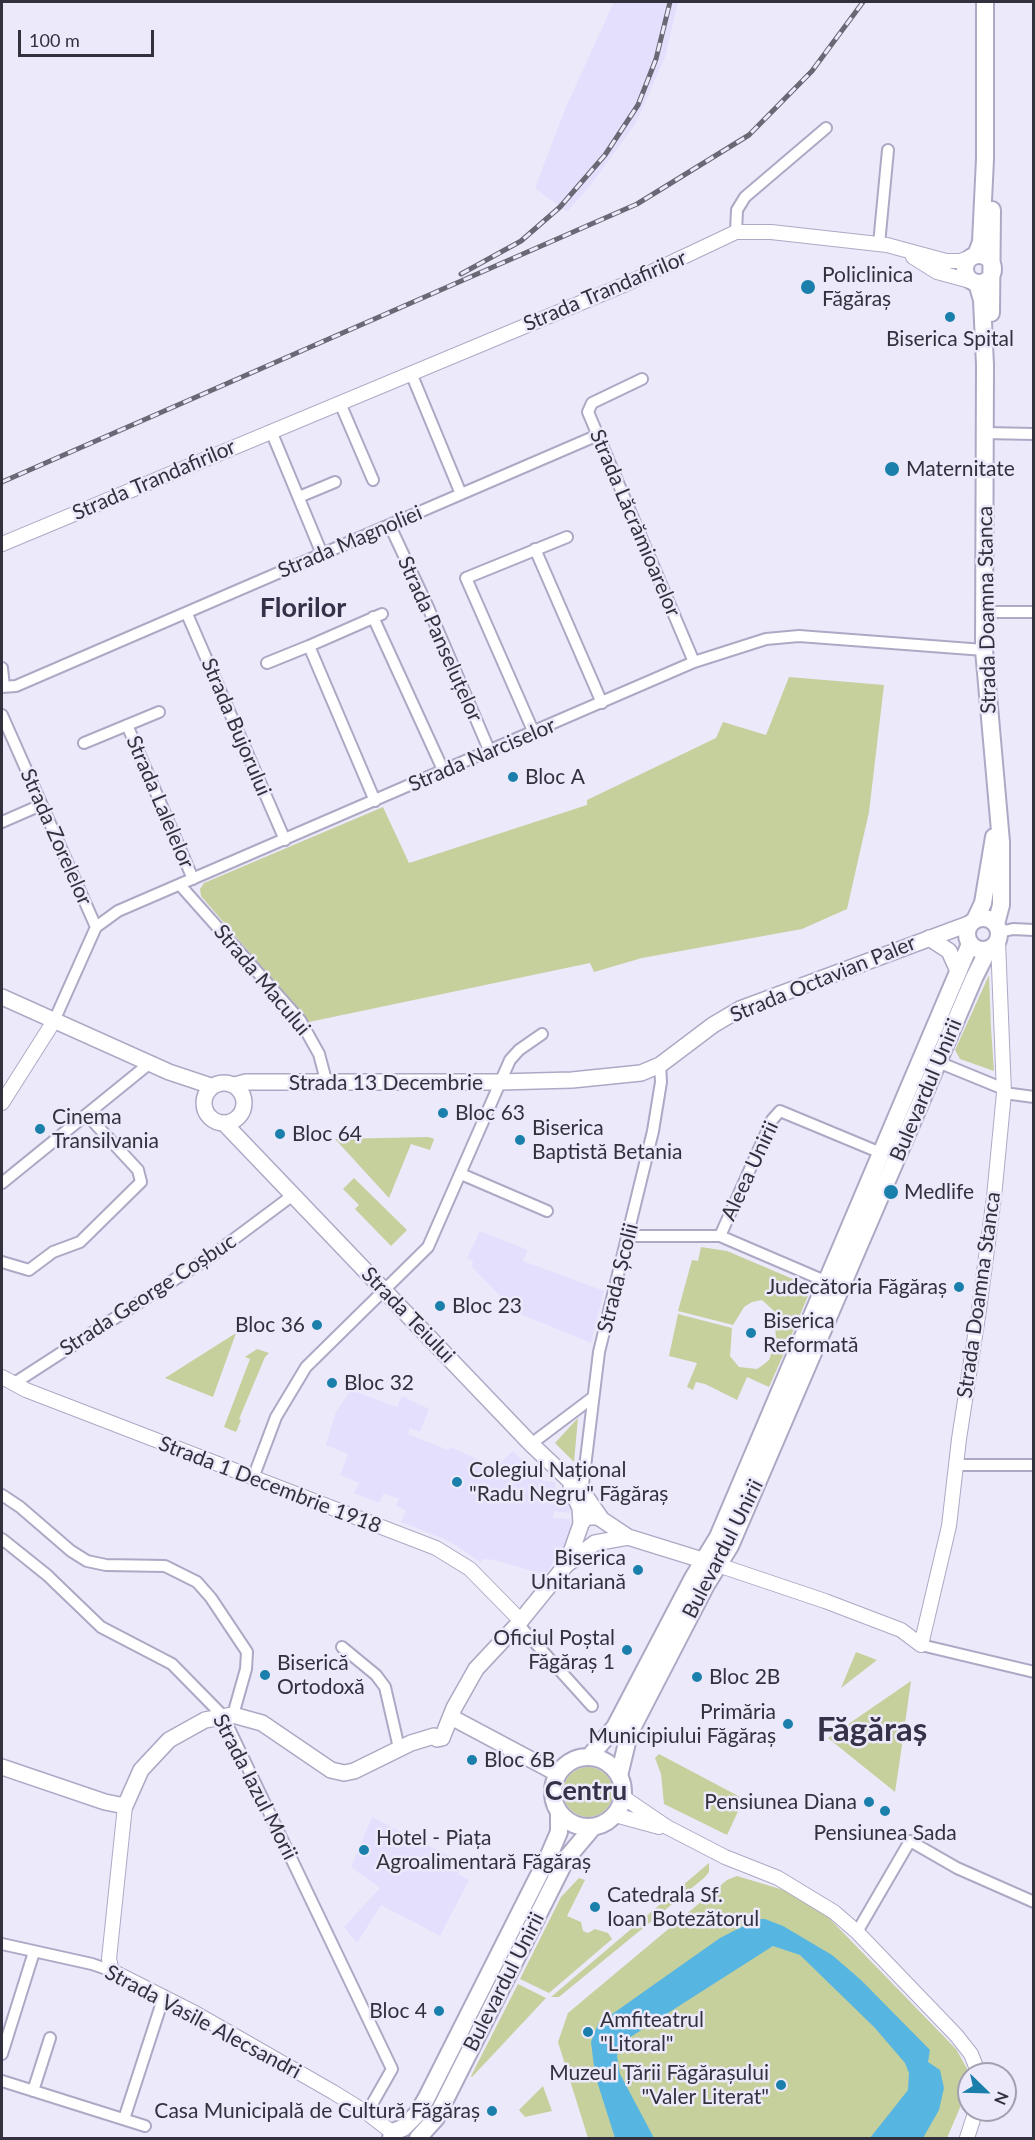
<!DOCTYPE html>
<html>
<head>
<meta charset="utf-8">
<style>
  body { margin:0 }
  #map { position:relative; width:1035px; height:2140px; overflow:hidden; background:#ece9fb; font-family:Lato,sans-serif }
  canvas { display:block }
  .frame { position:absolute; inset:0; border:3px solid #33313d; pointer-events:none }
  .north { position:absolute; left:957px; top:2062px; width:60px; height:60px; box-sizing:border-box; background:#ece9fb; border:2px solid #a29faf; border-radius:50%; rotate:113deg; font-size:16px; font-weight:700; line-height:24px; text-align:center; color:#33313d }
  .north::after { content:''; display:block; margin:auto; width:21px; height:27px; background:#1a80ab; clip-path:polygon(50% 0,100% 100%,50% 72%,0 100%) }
  .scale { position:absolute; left:18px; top:30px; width:136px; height:27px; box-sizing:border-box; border:3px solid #33313d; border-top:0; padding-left:8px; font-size:18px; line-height:21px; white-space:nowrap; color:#33313d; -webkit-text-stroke:4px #ece9fb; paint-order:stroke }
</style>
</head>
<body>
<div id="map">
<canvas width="1035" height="2140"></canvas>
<div class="frame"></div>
<div class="north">N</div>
<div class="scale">100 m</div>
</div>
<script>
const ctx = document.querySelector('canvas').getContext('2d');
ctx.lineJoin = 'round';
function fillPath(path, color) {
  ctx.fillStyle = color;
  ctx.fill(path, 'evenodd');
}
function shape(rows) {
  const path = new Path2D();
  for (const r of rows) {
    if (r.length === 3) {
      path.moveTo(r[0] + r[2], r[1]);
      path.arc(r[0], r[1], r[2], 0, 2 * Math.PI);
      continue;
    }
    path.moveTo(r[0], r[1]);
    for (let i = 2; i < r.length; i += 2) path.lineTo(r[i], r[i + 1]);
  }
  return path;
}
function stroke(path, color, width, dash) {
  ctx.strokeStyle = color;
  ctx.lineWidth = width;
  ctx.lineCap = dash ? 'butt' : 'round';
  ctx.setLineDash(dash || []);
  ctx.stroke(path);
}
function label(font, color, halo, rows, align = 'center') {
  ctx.font = font + ' Lato,sans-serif';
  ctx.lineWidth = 5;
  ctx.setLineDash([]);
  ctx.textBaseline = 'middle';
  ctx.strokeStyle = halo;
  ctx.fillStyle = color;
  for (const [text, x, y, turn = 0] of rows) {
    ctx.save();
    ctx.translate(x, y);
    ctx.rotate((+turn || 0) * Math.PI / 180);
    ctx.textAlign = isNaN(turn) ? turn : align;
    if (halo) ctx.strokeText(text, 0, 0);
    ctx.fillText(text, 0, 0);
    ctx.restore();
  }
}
fillPath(shape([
  [614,2,678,2,665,57,636,123,590,186,567,212,535,188,566,107],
  [480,1231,528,1250,523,1261,604,1291,591,1343,518,1313,500,1296,472,1267,473,1261,467,1258],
  [351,1390,397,1407,402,1396,429,1409,420,1432,410,1428,408,1434,448,1450,450,1447,496,1467,513,1451,543,1481,556,1482,555,1487,572,1510,570,1513,554,1511,553,1518,570,1519,571,1532,565,1546,545,1575,495,1560,484,1559,480,1562,451,1542,401,1522,406,1510,396,1506,399,1499,384,1493,379,1503,354,1493,359,1483,340,1475,348,1454,326,1445,336,1412],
  [372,1817,463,1863,458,1874,469,1880,440,1936,381,1905,357,1943,344,1927,380,1888,351,1867]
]), '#e4dffd');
fillPath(shape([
  [789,677,884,685,869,812,847,909,802,929,642,958,594,972,590,963,309,1022,201,896,200,889,204,883,383,807,409,863,587,805,587,800,716,738,723,722,766,735],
  [989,975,991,1028,994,1071,960,1059,955,1050],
  [429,1137,434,1139,430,1150,411,1144,389,1198,335,1139],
  [354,1178,407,1230,391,1246,355,1209,359,1205,343,1189],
  [701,1247,727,1251,807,1285,808,1296,789,1341,776,1338,774,1311,762,1300,752,1302,744,1307,733,1325,678,1311,692,1260,698,1261],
  [678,1314,732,1328,730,1356,739,1367,757,1369,763,1365,769,1360,776,1341,788,1344,769,1387,747,1377,737,1400,705,1384,696,1382,693,1390,687,1387,697,1363,669,1356],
  [236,1333,213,1397,165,1378],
  [257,1349,269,1353,265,1357,239,1419,241,1420,236,1432,224,1427,250,1359,245,1357],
  [578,1418,574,1462,555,1443],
  [856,1652,877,1660,841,1688],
  [911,1681,900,1759,895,1792,828,1738],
  [659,1754,744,1799,727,1835,664,1804,661,1774,655,1758],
  [588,1792,25],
  [709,1863,709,1872,704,1878,559,1997,551,1997],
  [737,1876,787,1891,828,1917,956,2049,970,2074,969,2105,962,2103,947,2138,588,2138,558,2042,568,2013,727,1880],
  [579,1878,585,1880,567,1916,581,1922,583,1931,588,1933,595,1929,608,1933,612,1939,549,1993,520,1979,561,1897],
  [518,1984,546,1998,472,2077,471,2076],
  [543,2086,552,2111,525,2117,519,2110]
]), '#c6d09c');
fillPath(shape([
  [757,1919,765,1919,783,1926,832,1955,861,1980,930,2050,928,2062,940,2070,944,2088,939,2110,923,2138,870,2138,908,2090,909,2073,905,2063,875,2028,800,1955,773,1946,621,2043,617,2056,620,2074,654,2138,615,2138,595,2075,591,2042,598,2024,720,1938]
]), '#57b6e1');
const minor = shape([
  [736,232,737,210,745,197,826,128],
  [879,244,888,150],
  [411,373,461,494],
  [642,379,592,403,588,412,694,662],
  [340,403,373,480],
  [271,431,322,554],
  [985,433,1034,434],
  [299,497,335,482],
  [390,526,427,605,490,752],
  [535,549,602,703],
  [984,612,1034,612],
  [187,614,285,840],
  [373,617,444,772],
  [309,646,382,614],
  [267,663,309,646,375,801],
  [2,668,4,687],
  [2,687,16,686,598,435],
  [2,715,96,927],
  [127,725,193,879],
  [534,733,466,578,567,537],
  [84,743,159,712],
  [2,822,41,805],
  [180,885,300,1020,319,1054,327,1084],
  [1000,932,1013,929,1034,930],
  [54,1021,96,927,118,911,694,662,766,639,799,636,984,650],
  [938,1062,1004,1089],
  [1004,1093,1034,1097],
  [461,1174,547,1211],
  [2,1183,150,1063],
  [629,1236,720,1236,832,1284],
  [720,1236,772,1120,780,1111,881,1153],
  [2,1262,29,1270,53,1252,80,1242,141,1182,138,1170,88,1116],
  [13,1384,214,1254,293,1195],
  [531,1444,592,1398],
  [956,1465,1034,1465],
  [253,1478,276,1417,306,1367,428,1247,510,1060,519,1050,542,1034],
  [582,1492,599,1352,653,1131,661,1082,660,1065],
  [2,1495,20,1507,71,1551,87,1561,106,1565,165,1566,197,1582,211,1598,247,1652,246,1669,233,1715],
  [2,1539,47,1575,101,1627,172,1664,223,1716,392,2069,367,2113],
  [518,1624,592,1706],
  [921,1645,1034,1672],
  [342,1647,376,1675,385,1687,399,1748],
  [857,1932,910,1841,957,1868,1034,1902],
  [2,1944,92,1964,112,1971],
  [2,2054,34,1952],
  [2,2081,145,2126],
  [33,2091,50,2038],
  [124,2119,164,1996]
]);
const tertiary = shape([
  [913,257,937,272,970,281],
  [2,544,626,284,736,232,771,232,887,245,946,261,960,261,971,257],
  [2,1103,54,1021],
  [2,1377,26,1390,436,1548,470,1569,521,1621],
  [718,1565,825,1601,901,1630,921,1645,949,1526,959,1439,979,1310,994,1197,1004,1093,998,941],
  [623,1797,667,1827,725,1857,778,1878,834,1912,857,1932,956,2035,971,2054,979,2074],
  [125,1806,109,1959,112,1971,195,2013,333,2092,367,2113,393,2133],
  [615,1815,659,1827],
  [967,2138,976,2110]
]);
const secondary = shape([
  [929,938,949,951,958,971],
  [2,997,169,1072,211,1086],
  [224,1103,20],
  [235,1085,246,1082,500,1082,572,1080,641,1073,660,1065,713,1025,740,1009,971,923],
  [224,1123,531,1444,584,1494,600,1517],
  [581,1524,586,1517,598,1517,628,1537,715,1564],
  [568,1561,581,1524,580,1508,571,1488],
  [451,1717,558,1774],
  [2,1767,105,1802,125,1806,141,1770,169,1740,205,1720,233,1715,262,1723,331,1770,344,1773,354,1771,411,1743,434,1736,437,1739,442,1738,454,1708,476,1669,518,1624,566,1565,595,1543,628,1537]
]);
const primary = shape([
  [979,269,14],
  [976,255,981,242,985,159,985,2],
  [977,283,982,300,985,365,984,650,1001,842,1001,905,996,924],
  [991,313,992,210],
  [983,934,16],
  [975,920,983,903,994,837],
  [588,1792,35],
  [589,1757,615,1727,693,1578,718,1537,970,944],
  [619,1776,629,1734,706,1585,730,1546,974,978,988,950],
  [391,2138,395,2131,403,2128,417,2114,426,2099,550,1853,559,1832,559,1813],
  [418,2138,436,2118,566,1859,593,1827]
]);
stroke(minor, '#ada9c5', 14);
stroke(tertiary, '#ada9c5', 16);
stroke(secondary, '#ada9c5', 18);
stroke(primary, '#ada9c5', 20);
stroke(minor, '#fff', 10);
stroke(tertiary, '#fff', 14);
stroke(secondary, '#fff', 15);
stroke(primary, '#fff', 16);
const rail = shape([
  [461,274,521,241,560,207,605,155,638,105,656,59,670,2],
  [2,482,637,204,749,135,812,71,863,2]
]);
stroke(rail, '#6a6875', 5);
stroke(rail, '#ece9fb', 3, [9]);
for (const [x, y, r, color] of [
  [808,287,8,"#1a80ab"],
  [950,317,6,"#1a80ab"],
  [892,469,8,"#1a80ab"],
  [513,777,6,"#1a80ab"],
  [443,1113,6,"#1a80ab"],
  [40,1129,6,"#1a80ab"],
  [280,1134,6,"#1a80ab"],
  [520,1140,6,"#1a80ab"],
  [891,1192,8,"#1a80ab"],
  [959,1287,6,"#1a80ab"],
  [440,1306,6,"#1a80ab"],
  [317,1325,6,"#1a80ab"],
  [751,1333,6,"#1a80ab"],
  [332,1383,6,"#1a80ab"],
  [457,1482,6,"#1a80ab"],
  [638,1570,6,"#1a80ab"],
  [627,1650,6,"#1a80ab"],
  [265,1675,6,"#1a80ab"],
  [697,1677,6,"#1a80ab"],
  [788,1724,6,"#1a80ab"],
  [472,1760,6,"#1a80ab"],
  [869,1802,6,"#1a80ab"],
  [885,1811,6,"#1a80ab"],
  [364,1850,6,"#1a80ab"],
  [595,1907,6,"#1a80ab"],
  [439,2011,6,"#1a80ab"],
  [588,2032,6,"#1a80ab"],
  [781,2085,6,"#1a80ab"],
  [492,2111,6,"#1a80ab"]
]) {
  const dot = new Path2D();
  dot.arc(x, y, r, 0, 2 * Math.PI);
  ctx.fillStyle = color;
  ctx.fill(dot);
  stroke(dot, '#ece9fb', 2);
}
label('21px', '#33313d', '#ece9fb', [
  ["Policlinica",822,275],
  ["Făgăraș",822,299],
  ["Biserica Spital",950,339,"center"],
  ["Maternitate",906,469],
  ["Bloc A",525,777],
  ["Bloc 63",455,1113],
  ["Cinema",52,1117],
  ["Transilvania",52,1141],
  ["Biserica",532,1128],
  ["Baptistă Betania",532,1152],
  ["Bloc 64",292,1134],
  ["Medlife",904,1192],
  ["Judecătoria Făgăraș",947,1287,"right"],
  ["Bloc 23",452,1306],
  ["Biserica",763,1321],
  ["Reformată",763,1345],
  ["Bloc 36",305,1325,"right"],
  ["Bloc 32",344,1383],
  ["Colegiul Național",469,1470],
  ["\"Radu Negru\" Făgăraș",469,1494],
  ["Biserica",626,1558,"right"],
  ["Unitariană",626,1582,"right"],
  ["Oficiul Poștal",615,1638,"right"],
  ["Făgăraș 1",615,1662,"right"],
  ["Biserică",277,1663],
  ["Ortodoxă",277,1687],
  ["Bloc 2B",709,1677],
  ["Primăria",776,1712,"right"],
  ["Municipiului Făgăraș",776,1736,"right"],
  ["Bloc 6B",484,1760],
  ["Pensiunea Diana",857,1802,"right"],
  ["Pensiunea Sada",885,1833,"center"],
  ["Hotel - Piața",376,1838],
  ["Agroalimentară Făgăraș",376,1862],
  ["Catedrala Sf.",607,1895],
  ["Ioan Botezătorul",607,1919],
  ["Bloc 4",427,2011,"right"],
  ["Amfiteatrul",600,2020],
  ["\"Litoral\"",600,2044],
  ["Muzeul Țării Făgărașului",769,2073,"right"],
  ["\"Valer Literat\"",769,2097,"right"],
  ["Casa Municipală de Cultură Făgăraș",480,2111,"right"]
], 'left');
label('21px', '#33313d', '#ece9fb', [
  ["Strada Trandafirilor",605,291,-23],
  ["Strada Trandafirilor",154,480,-23],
  ["Strada Lăcrămioarelor",635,523,67],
  ["Strada Magnoliei",350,542,-23],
  ["Strada Doamna Stanca",987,610,-91],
  ["Strada Panseluțelor",440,639,66],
  ["Strada Bujorului",236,727,67],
  ["Strada Narciselor",482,755,-23],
  ["Strada Lalelelor",160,802,67],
  ["Strada Zorelelor",56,837,66],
  ["Strada Octavian Paler",823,979,-22],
  ["Strada Macului",262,980,50],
  ["Strada 13 Decembrie",386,1083],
  ["Bulevardul Unirii",926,1090,-67],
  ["Aleea Unirii",750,1171,-65],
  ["Strada Școlii",618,1278,-76],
  ["Strada George Coșbuc",148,1295,-33],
  ["Strada Doamna Stanca",979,1295,-82],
  ["Strada Teiului",408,1315,46],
  ["Strada 1 Decembrie 1918",270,1485,21],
  ["Bulevardul Unirii",723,1549,-63],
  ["Strada Iazul Morii",255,1787,63],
  ["Bulevardul Unirii",504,1982,-63],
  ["Strada Vasile Alecsandri",203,2022,28]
]);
label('bold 27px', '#363148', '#ece9fb', [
  ["Florilor",303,608],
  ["Centru",586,1791]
]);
label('bold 33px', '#363148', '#ece9fb', [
  ["Făgăraș",872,1730]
]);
</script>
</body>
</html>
